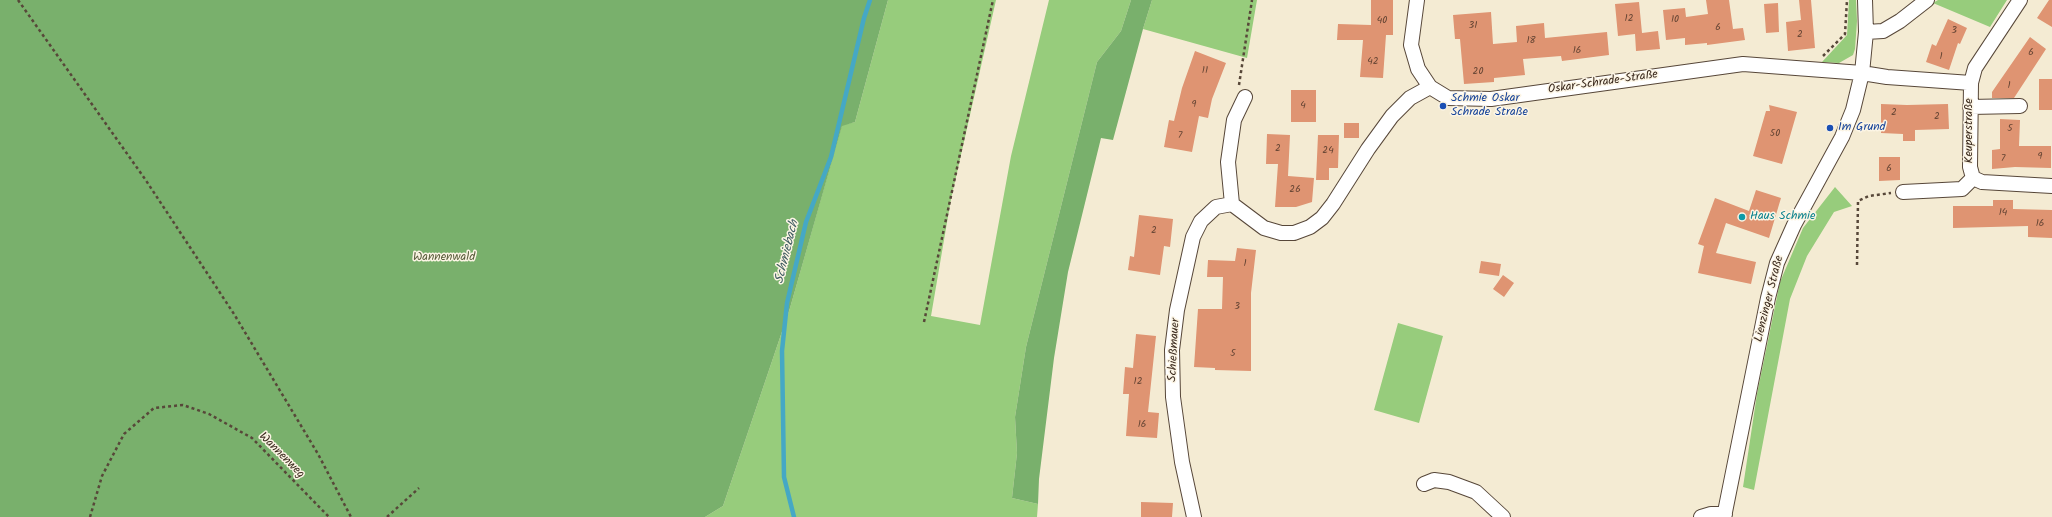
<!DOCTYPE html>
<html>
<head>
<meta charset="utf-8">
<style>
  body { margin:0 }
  canvas { display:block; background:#f4ebd3 }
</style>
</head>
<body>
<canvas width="2052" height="517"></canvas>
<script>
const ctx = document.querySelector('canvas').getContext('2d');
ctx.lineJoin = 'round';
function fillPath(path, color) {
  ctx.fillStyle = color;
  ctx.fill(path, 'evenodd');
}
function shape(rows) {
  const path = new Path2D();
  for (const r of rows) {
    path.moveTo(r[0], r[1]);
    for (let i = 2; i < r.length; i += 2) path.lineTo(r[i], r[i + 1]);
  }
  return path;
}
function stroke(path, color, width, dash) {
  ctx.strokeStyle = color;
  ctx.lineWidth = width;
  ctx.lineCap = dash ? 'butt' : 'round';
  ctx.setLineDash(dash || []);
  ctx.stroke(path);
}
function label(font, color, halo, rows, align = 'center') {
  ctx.font = font + ' Kalam,sans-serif';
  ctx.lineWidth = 3;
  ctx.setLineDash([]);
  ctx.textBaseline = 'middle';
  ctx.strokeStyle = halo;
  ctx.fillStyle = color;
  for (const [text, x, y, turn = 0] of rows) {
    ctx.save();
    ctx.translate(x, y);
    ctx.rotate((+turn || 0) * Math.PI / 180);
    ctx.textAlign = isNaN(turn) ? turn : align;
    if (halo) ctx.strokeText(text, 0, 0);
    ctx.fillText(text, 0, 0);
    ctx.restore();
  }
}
fillPath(shape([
  [888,0,996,0,951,199,931,316,980,325,1011,156,1049,0,1131,0,1121,31,1097,62,1026,347,1015,417,1017,453,1012,498,1038,504,1037,517,705,517,723,506,790,308,842,125,855,122],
  [1152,0,1257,0,1247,58,1143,29],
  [1849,0,1856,0,1857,21,1855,49,1853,55,1839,63,1822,62,1847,35],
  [1938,0,2007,0,1990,27,1933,3],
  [1835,187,1852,206,1834,212,1807,256,1790,299,1754,490,1743,487,1757,394,1780,282,1803,228],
  [1398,323,1443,336,1419,423,1374,410]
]), '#97cc7c');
fillPath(shape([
  [0,0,888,0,855,122,842,126,790,308,723,506,705,517,0,517],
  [1131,0,1152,0,1143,29,1113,140,1101,138,1068,272,1054,358,1039,479,1038,504,1012,498,1017,453,1015,417,1026,347,1097,62,1121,31]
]), '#79b06c');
stroke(shape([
  [794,517,784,477,782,351,787,303,806,222,831,157,864,18,870,0]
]), '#45a8c5', 4.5);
fillPath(shape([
  [1371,0,1393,0,1393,35,1386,35,1383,78,1360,77,1363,40,1337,40,1338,24,1371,25],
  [1706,0,1729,0,1733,29,1743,28,1745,40,1707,45,1707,43,1685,45,1685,38,1666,40,1663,10,1685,8,1686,17,1708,14],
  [1799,0,1811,0,1815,48,1788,51,1786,22,1801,20],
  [2049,0,2052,0,2052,27,2037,18],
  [1639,2,1642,33,1658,31,1660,49,1636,51,1635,34,1618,36,1615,4],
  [1778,3,1779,32,1766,33,1764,4],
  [1491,12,1493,44,1517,42,1516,26,1544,23,1545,38,1607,32,1609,55,1562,61,1561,56,1523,59,1525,75,1494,78,1494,82,1464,84,1460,39,1455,39,1453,15],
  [1948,19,1967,28,1960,44,1958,43,1949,70,1926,62,1932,44,1936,46],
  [2030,37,2046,49,2014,98,1992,98,1992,92],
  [1195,51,1226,63,1212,99,1208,118,1199,116,1192,152,1164,147,1169,120,1174,121,1182,88],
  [2039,79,2052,79,2052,110,2039,110],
  [1291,90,1316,90,1316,122,1291,122],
  [1881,104,1907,105,1948,104,1949,129,1915,130,1915,141,1903,141,1903,134,1881,133],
  [1769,105,1797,112,1782,164,1753,156,1766,111,1770,111],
  [2000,119,2020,120,2019,146,2051,146,2051,168,2015,167,1992,169,1992,150,2000,149],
  [1344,123,1359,123,1359,138,1344,138],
  [1267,134,1290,135,1288,176,1314,178,1312,202,1296,207,1275,207,1278,164,1266,164],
  [1318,135,1339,135,1338,168,1329,168,1329,180,1316,180],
  [1879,157,1900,157,1900,180,1879,181],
  [1756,190,1781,198,1769,238,1726,223,1716,253,1756,262,1751,284,1698,273,1704,246,1698,244,1715,198,1749,211],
  [1993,200,2013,200,2013,209,2052,210,2052,238,2028,237,2028,226,1953,228,1953,206,1993,206],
  [1139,215,1173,219,1170,247,1164,246,1160,275,1128,270,1130,256,1134,257],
  [1237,248,1256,250,1251,293,1251,371,1215,370,1215,368,1194,367,1198,309,1222,309,1223,277,1207,277,1208,260,1235,261],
  [1481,261,1501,264,1499,276,1479,273],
  [1503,275,1514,283,1504,297,1493,289],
  [1136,334,1156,336,1148,412,1159,413,1157,438,1126,436,1129,394,1123,394,1125,367,1133,368],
  [1141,502,1173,503,1172,517,1141,517]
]), '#df9472');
const minor = shape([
  [1417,0,1411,45,1418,69,1430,87,1448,98,1491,99,1743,64,1862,73,1887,77,1971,83,1975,68,2020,0],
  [1866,32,1883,31,1900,21,1927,0],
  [1971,83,1970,167,1973,178,1982,182,2052,186],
  [1970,107,2020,106],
  [1903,192,1962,189,1973,178],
  [1232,204,1264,228,1281,233,1294,233,1310,227,1322,218,1333,204,1368,149,1392,116,1410,98,1430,87],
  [1232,204,1228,162,1234,120,1245,97],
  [1424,484,1434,480,1449,482,1476,492,1503,517],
  [1194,517,1182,462,1173,397,1172,350,1177,310,1193,237,1201,221,1216,207,1232,204],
  [1701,517,1711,514,1725,514],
  [1724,517,1768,298,1777,263,1794,225,1842,137,1853,110,1862,73,1866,32,1865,0]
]);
stroke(minor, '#574739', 16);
stroke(shape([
  [18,0,145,179,234,314,318,454,351,517],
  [1823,56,1845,34,1847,0],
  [1239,85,1252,0],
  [1857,265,1858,201,1869,196,1891,193],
  [924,322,993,0],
  [90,517,102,476,124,434,154,408,183,405,209,414,252,438,329,517],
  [387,517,419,488]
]), '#574739', 2.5, [3, 3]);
stroke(minor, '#fff', 14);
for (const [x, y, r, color] of [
  [1443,106,4,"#1a4fb4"],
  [1830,128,4,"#1a4fb4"],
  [1742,217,4,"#0f9aa8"]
]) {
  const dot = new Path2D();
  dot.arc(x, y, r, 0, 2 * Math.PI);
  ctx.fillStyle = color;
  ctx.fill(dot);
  stroke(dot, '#fcf5e5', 1.5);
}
label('10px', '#644433', null, [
  ["12",1629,19],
  ["10",1675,20],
  ["40",1382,21],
  ["31",1473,26],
  ["6",1718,28],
  ["3",1954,31],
  ["2",1800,35],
  ["18",1531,41],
  ["16",1577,51],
  ["6",2031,53],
  ["1",1941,57],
  ["42",1373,62],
  ["11",1205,71],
  ["20",1478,72],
  ["1",2009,86],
  ["9",1194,105],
  ["4",1303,106],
  ["2",1894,113],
  ["2",1937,117],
  ["5",2010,129],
  ["50",1775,134],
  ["7",1180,136],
  ["2",1278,149],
  ["24",1328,151],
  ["9",2040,157],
  ["7",2003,159],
  ["6",1889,169],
  ["26",1295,190],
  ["14",2003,213],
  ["16",2040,224],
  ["2",1154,231],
  ["1",1245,264],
  ["3",1237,307],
  ["5",1233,354],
  ["12",1138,382],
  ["16",1142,425]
]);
label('12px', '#3b2a1e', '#fcf5e5', [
  ["Oskar-Schrade-Straße",1603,83,-8],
  ["Keuperstraße",1970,131,-90],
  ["Lienzinger Straße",1770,299,-76],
  ["Schießmauer",1175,350,-87],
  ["Wannenweg",281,456,45]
]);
label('12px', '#164399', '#fcf5e5', [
  ["Schmie Oskar",1451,99],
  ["Schrade Straße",1451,113],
  ["Im Grund",1838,128]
], 'left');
label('12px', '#0d838f', '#fcf5e5', [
  ["Haus Schmie",1750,217]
], 'left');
label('12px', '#575b3a', '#fcf5e5', [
  ["Wannenwald",444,258]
]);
label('italic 13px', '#3f5c61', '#fcf5e5', [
  ["Schmiebach",788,252,-76]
]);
</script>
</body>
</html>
